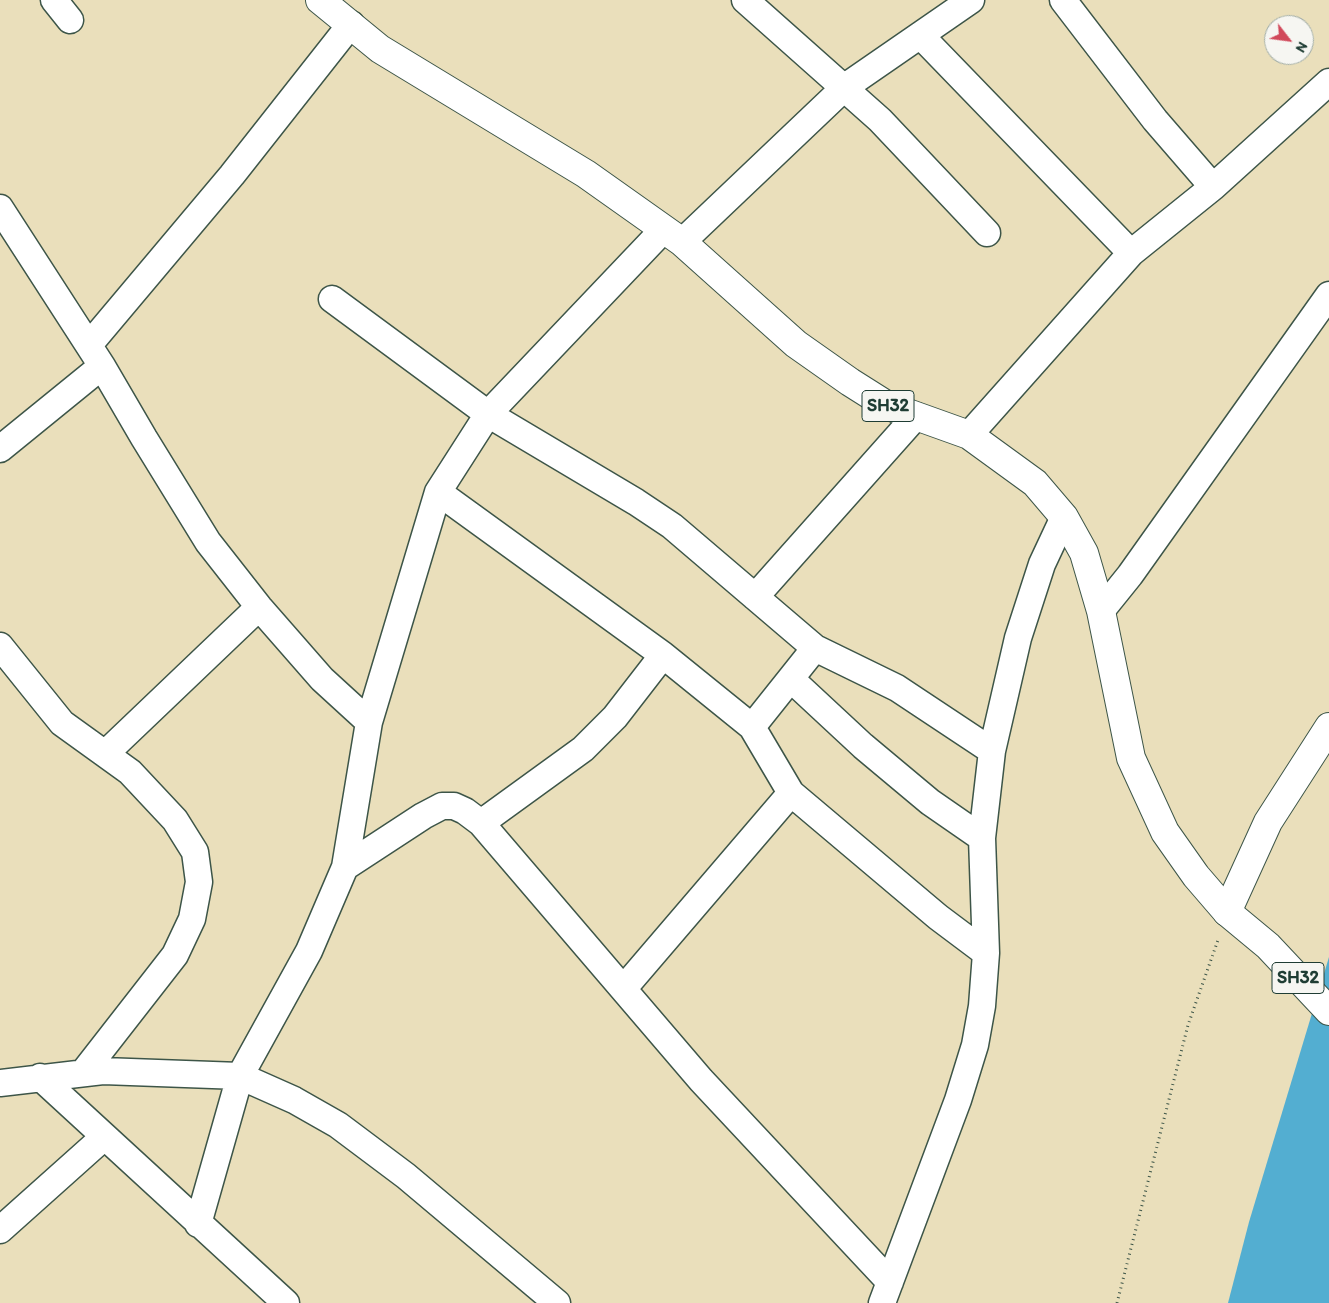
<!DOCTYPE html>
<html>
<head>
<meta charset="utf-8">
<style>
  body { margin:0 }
  #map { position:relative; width:1329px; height:1303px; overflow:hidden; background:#eadfbb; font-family:Itim,sans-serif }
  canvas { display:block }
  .north { position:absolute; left:1264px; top:15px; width:50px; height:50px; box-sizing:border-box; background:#f6f6f2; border:1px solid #a0aca6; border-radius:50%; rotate:120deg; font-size:14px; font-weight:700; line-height:20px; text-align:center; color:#1f3d34 }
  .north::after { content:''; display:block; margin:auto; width:18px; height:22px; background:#d1495b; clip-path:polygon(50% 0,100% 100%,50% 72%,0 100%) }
</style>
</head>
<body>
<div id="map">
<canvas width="1329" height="1303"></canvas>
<div class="north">N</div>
</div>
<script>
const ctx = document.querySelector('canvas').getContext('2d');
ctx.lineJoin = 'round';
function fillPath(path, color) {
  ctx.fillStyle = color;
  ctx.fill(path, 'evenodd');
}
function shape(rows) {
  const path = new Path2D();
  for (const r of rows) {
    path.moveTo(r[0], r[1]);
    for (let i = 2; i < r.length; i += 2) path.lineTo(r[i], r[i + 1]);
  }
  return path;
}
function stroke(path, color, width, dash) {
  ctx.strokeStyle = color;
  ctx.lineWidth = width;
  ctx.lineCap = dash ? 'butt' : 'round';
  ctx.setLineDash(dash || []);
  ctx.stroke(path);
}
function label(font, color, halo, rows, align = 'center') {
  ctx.font = font + ' Itim,sans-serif';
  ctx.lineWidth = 5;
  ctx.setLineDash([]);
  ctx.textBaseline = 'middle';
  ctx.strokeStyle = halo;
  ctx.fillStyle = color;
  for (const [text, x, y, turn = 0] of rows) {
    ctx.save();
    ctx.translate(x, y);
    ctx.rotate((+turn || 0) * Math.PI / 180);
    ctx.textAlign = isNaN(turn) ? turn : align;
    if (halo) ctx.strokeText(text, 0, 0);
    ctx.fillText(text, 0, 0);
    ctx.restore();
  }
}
fillPath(shape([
  [1329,957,1329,1303,1228,1303,1249,1222]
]), '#53aed1');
const minor = shape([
  [54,0,70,20],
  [745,0,880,120,987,233],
  [1063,0,1155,120,1213,187],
  [921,36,1131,253],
  [0,208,102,366,144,438,208,542,259,607,322,679,369,722,345,867,309,951,240,1076,198,1224],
  [682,242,845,87,971,0],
  [332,299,488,414,636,502,672,526,815,648,897,688,992,751],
  [89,345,232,175,351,24],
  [969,435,1131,253,1213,187,1329,82],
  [0,449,102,366],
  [438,492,663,655,752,727,791,793,938,917,986,953],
  [755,597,916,416],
  [1101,611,1130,575,1329,295],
  [0,646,62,723,130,772,175,820,195,852,199,882,192,919,175,955,83,1073],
  [792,680,863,746,930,802,982,838],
  [369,722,438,492,488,414,663,230],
  [752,727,815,648],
  [106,753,259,607],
  [481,823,583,749,615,717,663,655],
  [345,867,423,816,442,806,454,806,465,811,481,823,701,1080,890,1282],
  [624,988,791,793],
  [40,1077,286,1303],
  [0,1083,103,1071,240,1076,294,1100,338,1125,406,1176,557,1303],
  [0,1230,104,1137],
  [882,1303,958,1100,975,1045,982,1006,986,953,982,838,992,751,1018,638,1042,564,1064,517]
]);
const tertiary = shape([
  [1227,912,1268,822,1329,727]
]);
const primary = shape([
  [320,0,380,49,586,174,682,242,796,344,850,382,888,406,969,435,1035,483,1064,517,1084,553,1101,611,1131,758,1165,832,1196,876,1227,912,1268,946,1329,1011]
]);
stroke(minor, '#3d5548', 29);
stroke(tertiary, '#3d5548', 30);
stroke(primary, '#3d5548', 30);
stroke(shape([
  [1117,1303,1188,1025,1218,940]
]), '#3d5548', 3, [1, 4]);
stroke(minor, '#fff', 26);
stroke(tertiary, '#fff', 28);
stroke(primary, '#fff', 28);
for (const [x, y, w] of [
  [888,406,52],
  [1298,978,52]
]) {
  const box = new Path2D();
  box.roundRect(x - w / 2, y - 15.5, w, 31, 4);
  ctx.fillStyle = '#f6f6f2';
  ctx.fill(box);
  stroke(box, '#1f3d34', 1);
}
label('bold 18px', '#1f3d34', null, [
  ["SH32",888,406],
  ["SH32",1298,978]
]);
</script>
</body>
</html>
